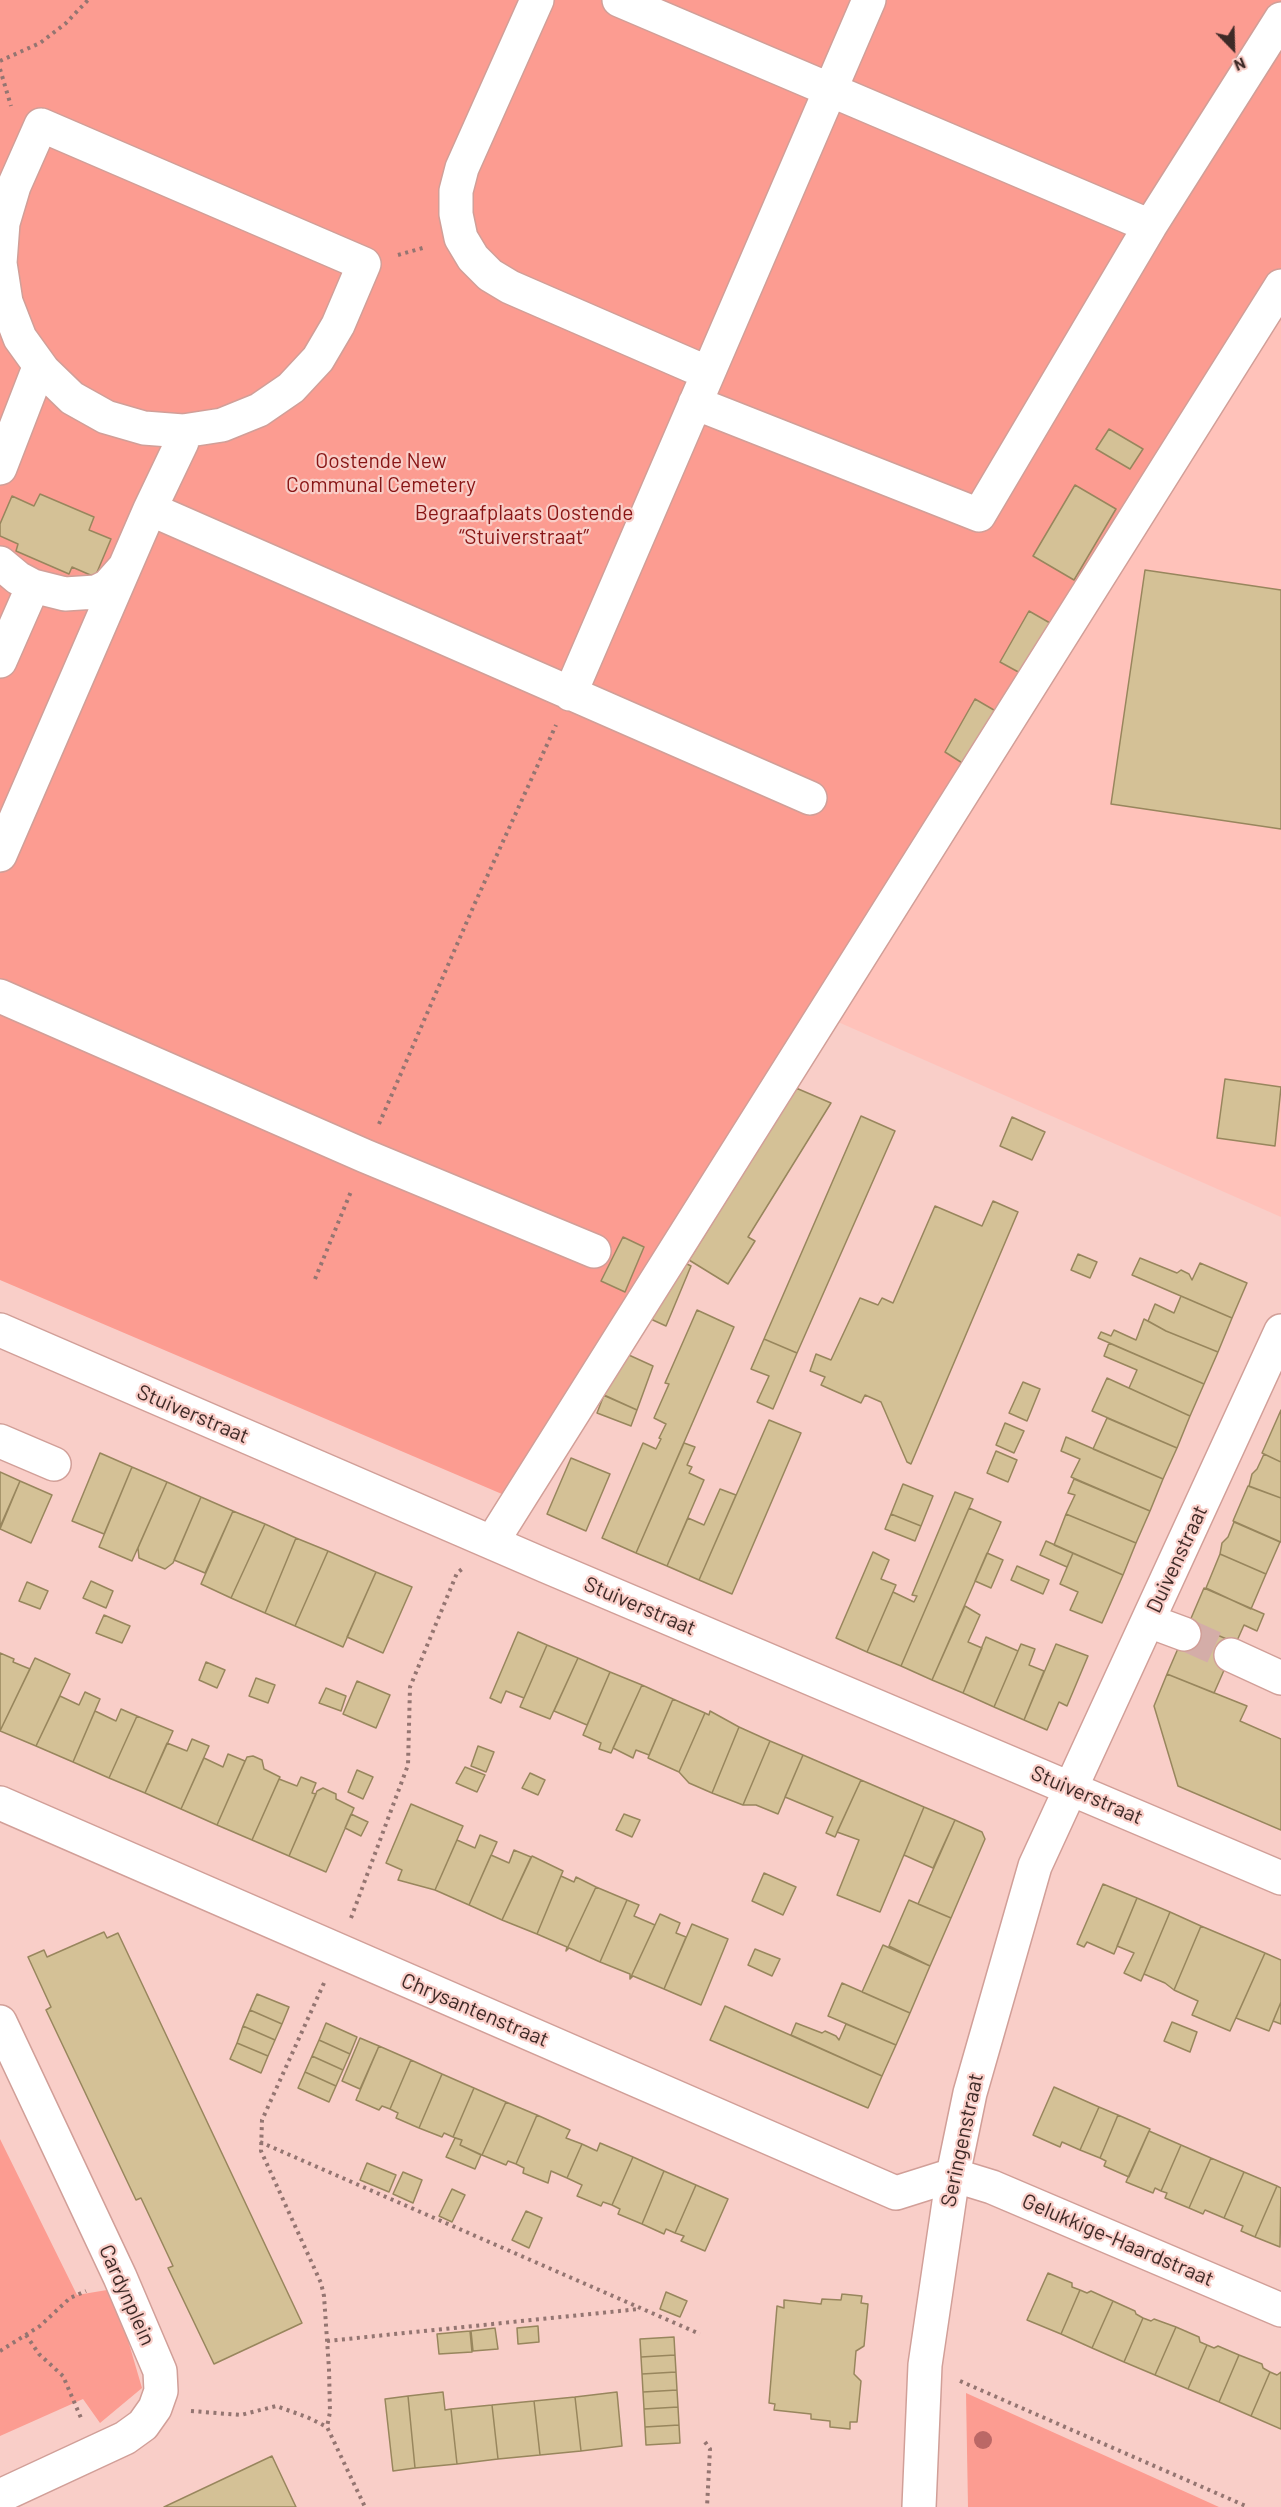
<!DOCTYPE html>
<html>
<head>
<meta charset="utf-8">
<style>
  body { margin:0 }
  #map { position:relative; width:1281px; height:2507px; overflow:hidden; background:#f9cec8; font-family:Barlow,sans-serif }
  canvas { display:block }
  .north { position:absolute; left:1203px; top:18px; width:60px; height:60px; -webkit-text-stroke:4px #f9cec8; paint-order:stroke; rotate:157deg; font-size:16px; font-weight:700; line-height:24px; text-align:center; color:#3e2a27 }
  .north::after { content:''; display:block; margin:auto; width:21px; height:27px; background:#3e2a27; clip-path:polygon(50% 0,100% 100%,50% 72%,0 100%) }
</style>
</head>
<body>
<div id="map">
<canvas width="1281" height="2507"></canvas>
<div class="north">N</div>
</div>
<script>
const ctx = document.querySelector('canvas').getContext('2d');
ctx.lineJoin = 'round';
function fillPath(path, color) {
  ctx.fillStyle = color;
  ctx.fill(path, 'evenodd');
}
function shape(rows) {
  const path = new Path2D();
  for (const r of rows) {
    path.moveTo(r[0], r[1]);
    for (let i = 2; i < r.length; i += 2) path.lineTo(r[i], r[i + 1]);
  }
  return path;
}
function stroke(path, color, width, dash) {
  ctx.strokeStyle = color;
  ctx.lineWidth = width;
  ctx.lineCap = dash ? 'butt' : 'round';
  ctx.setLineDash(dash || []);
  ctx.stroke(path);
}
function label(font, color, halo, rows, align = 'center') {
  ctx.font = font + ' Barlow,sans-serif';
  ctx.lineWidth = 4.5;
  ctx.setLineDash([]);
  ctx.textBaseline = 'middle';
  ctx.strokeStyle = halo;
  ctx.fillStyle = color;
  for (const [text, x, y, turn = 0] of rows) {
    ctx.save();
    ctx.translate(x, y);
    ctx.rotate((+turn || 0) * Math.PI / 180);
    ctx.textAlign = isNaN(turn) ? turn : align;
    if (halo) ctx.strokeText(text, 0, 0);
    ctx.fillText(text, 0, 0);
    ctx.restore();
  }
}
fillPath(shape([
  [1281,306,1281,1217,829,1018]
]), '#ffc2ba');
fillPath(shape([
  [0,0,1281,0,1281,306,523,1503,0,1280],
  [0,2139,77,2295,113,2289,142,2388,100,2423,83,2399,0,2436],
  [966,2393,1219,2507,968,2507]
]), '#fc9c91');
const building = shape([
  [1109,429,1143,449,1130,469,1096,449,1109,429],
  [1075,485,1116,509,1074,580,1033,556,1075,485],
  [40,494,94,517,89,530,111,539,95,577,72,567,69,574,16,551,18,544,0,536,0,524,12,496,34,506,40,494],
  [1145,570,1281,590,1281,829,1111,804,1145,570],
  [1029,611,1050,623,1022,674,1000,662,1029,611],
  [975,699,999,713,967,766,945,752,975,699],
  [1225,1079,1281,1087,1275,1146,1217,1138,1225,1079],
  [796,1088,831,1103,748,1237,755,1241,728,1284,689,1260,796,1088],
  [861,1116,895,1131,797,1353,764,1339,861,1116],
  [1012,1117,1045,1132,1032,1160,1000,1146,1012,1117],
  [993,1201,1018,1212,911,1464,907,1462,881,1402,865,1395,861,1403,821,1385,825,1377,810,1371,816,1354,831,1360,860,1298,878,1305,882,1298,893,1303,935,1206,982,1226,993,1201],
  [623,1237,644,1247,625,1292,601,1281,623,1237],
  [1078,1254,1097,1262,1090,1278,1071,1270,1078,1254],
  [1140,1258,1177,1273,1181,1270,1189,1274,1192,1280,1200,1263,1247,1283,1232,1318,1132,1275,1140,1258],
  [677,1259,691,1266,666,1326,644,1316,677,1259],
  [1181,1296,1232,1318,1218,1352,1166,1331,1148,1321,1155,1304,1174,1313,1181,1296],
  [697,1310,734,1327,636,1553,602,1538,643,1443,656,1449,661,1439,659,1438,666,1424,654,1418,669,1384,665,1383,697,1310],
  [1144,1319,1166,1331,1218,1352,1204,1384,1098,1338,1101,1332,1111,1336,1114,1330,1136,1340,1144,1319],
  [764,1339,797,1353,773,1409,757,1402,769,1376,751,1369,764,1339],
  [1109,1343,1204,1384,1190,1416,1129,1388,1137,1370,1104,1356,1109,1343],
  [620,1351,653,1366,637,1410,594,1391,620,1351],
  [1107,1378,1190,1416,1177,1448,1092,1411,1107,1378],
  [1023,1382,1040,1389,1027,1421,1009,1413,1023,1382],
  [604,1395,637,1410,631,1426,597,1413,604,1395],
  [1281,1410,1281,1462,1262,1453,1281,1410],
  [1107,1418,1177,1448,1163,1479,1093,1449,1107,1418],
  [769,1420,801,1433,732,1594,699,1580,769,1420],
  [1005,1423,1024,1431,1014,1453,996,1445,1005,1423],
  [1066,1437,1163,1479,1150,1511,1071,1477,1080,1459,1061,1451,1066,1437],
  [684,1443,695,1447,687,1465,692,1467,689,1473,704,1480,667,1566,636,1553,684,1443],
  [996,1451,1017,1460,1008,1482,987,1473,996,1451],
  [100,1453,132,1467,104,1534,72,1521,100,1453],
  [1264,1454,1281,1462,1281,1498,1249,1486,1252,1474,1257,1469,1264,1454],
  [571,1458,610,1474,586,1531,547,1514,571,1458],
  [132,1467,167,1482,132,1561,99,1547,132,1467],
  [0,1472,20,1481,0,1527,0,1472],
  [1074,1479,1150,1511,1136,1543,1066,1514,1075,1495,1068,1493,1074,1479],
  [20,1481,52,1495,31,1543,0,1529,20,1481],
  [167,1482,201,1497,173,1563,165,1569,139,1558,138,1548,167,1482],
  [903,1484,933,1496,921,1526,891,1514,903,1484],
  [1248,1486,1281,1498,1281,1542,1233,1521,1248,1486],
  [720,1489,736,1495,699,1580,667,1566,688,1518,704,1525,720,1489],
  [955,1492,973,1499,901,1666,867,1652,893,1592,914,1602,917,1596,912,1595,955,1492],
  [201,1497,233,1511,205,1573,174,1560,201,1497],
  [969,1508,1001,1522,932,1680,901,1666,969,1508],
  [233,1511,265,1524,231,1598,201,1584,233,1511],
  [891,1514,921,1526,915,1541,885,1529,891,1514],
  [1066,1514,1136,1543,1123,1575,1054,1545,1066,1514],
  [1234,1522,1280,1542,1266,1574,1220,1554,1222,1543,1228,1537,1234,1522],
  [265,1524,296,1538,265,1613,231,1598,265,1524],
  [296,1538,328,1551,295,1626,265,1613,296,1538],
  [1046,1541,1073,1553,1067,1567,1040,1555,1046,1541],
  [328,1551,376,1572,343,1647,295,1626,328,1551],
  [873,1552,889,1560,881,1579,896,1585,867,1652,836,1638,873,1552],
  [987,1553,1003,1560,991,1588,975,1581,987,1553],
  [1073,1553,1123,1575,1102,1623,1070,1610,1078,1592,1060,1584,1073,1553],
  [1220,1554,1266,1574,1251,1609,1206,1588,1220,1554],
  [1017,1566,1049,1580,1043,1594,1011,1580,1017,1566],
  [376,1572,412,1587,383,1653,347,1637,376,1572],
  [91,1581,113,1591,106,1608,83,1598,91,1581],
  [27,1582,48,1591,40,1609,19,1601,27,1582],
  [1204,1588,1264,1614,1257,1631,1244,1625,1236,1643,1189,1623,1204,1588],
  [965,1606,980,1615,968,1642,982,1648,963,1693,932,1680,965,1606],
  [104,1615,130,1626,122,1643,96,1633,104,1615],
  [1189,1623,1236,1643,1214,1693,1167,1674,1189,1623],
  [518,1632,547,1645,524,1698,506,1691,501,1703,490,1698,518,1632],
  [986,1637,1018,1651,994,1707,963,1693,986,1637],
  [1021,1644,1035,1649,1029,1665,1044,1671,1024,1720,994,1707,1021,1644],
  [1056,1644,1088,1656,1067,1706,1059,1702,1047,1730,1024,1720,1056,1644],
  [547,1645,578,1658,550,1719,520,1707,547,1645],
  [0,1653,14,1659,13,1662,30,1669,0,1731,0,1653],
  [35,1658,70,1674,36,1746,0,1731,35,1658],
  [578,1658,610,1672,587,1725,554,1711,578,1658],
  [206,1662,225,1670,217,1688,199,1680,206,1662],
  [610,1672,642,1685,611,1753,599,1749,601,1743,583,1735,610,1672],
  [1167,1674,1247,1706,1240,1721,1281,1739,1281,1830,1178,1786,1154,1706,1167,1674],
  [256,1678,275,1685,268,1703,249,1696,256,1678],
  [357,1681,390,1695,376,1728,343,1714,357,1681],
  [642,1685,673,1699,649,1755,636,1750,633,1758,613,1748,642,1685],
  [326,1688,346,1696,341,1711,319,1703,326,1688],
  [85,1692,100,1699,73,1762,36,1746,60,1696,79,1705,85,1692],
  [673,1699,705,1713,679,1772,648,1758,673,1699],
  [121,1709,137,1716,109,1778,73,1762,95,1711,116,1721,121,1709],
  [710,1711,739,1727,712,1793,689,1783,679,1772,705,1713,709,1715,710,1711],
  [137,1716,173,1731,145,1793,109,1778,137,1716],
  [739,1727,770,1741,743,1805,712,1793,739,1727],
  [192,1739,209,1746,181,1809,145,1793,167,1743,187,1751,192,1739],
  [770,1741,803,1755,778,1814,756,1805,743,1805,770,1741],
  [478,1746,494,1752,486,1772,471,1766,478,1746],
  [228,1754,245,1761,217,1825,181,1809,204,1758,223,1767,228,1754],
  [803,1755,861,1780,835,1837,826,1833,833,1817,785,1797,803,1755],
  [253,1756,262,1760,264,1769,280,1777,252,1840,217,1825,247,1757,253,1756],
  [465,1767,485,1775,477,1792,456,1783,465,1767],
  [357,1770,373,1777,363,1799,348,1792,357,1770],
  [530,1773,545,1780,538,1795,522,1788,530,1773],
  [301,1777,316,1783,312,1793,316,1794,289,1856,252,1840,279,1779,297,1786,301,1777],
  [861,1780,924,1807,880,1912,837,1895,859,1840,837,1832,861,1780],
  [323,1788,336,1794,336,1799,354,1808,326,1872,289,1856,317,1791,323,1788],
  [411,1804,463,1826,435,1890,398,1880,402,1870,386,1863,411,1804],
  [924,1807,955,1820,933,1868,904,1855,924,1807],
  [351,1814,368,1822,361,1836,345,1828,351,1814],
  [624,1814,640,1820,632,1837,616,1830,624,1814],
  [955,1820,982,1832,985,1839,951,1918,918,1904,955,1820],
  [480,1835,497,1842,469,1905,435,1890,457,1840,475,1848,480,1835],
  [514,1850,531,1857,502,1920,469,1905,491,1855,509,1863,514,1850],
  [532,1856,563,1871,537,1934,502,1920,532,1856],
  [764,1873,796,1887,783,1915,752,1901,764,1873],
  [561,1876,574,1882,576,1877,596,1887,566,1951,567,1947,537,1934,561,1876],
  [1103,1884,1137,1898,1114,1954,1087,1942,1084,1947,1077,1944,1103,1884],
  [596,1887,627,1900,600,1962,569,1948,566,1951,596,1887],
  [1137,1898,1170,1912,1141,1981,1124,1973,1134,1953,1117,1946,1137,1898],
  [627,1900,639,1905,634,1916,655,1925,630,1979,630,1974,600,1962,627,1900],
  [909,1900,951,1918,930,1966,889,1946,909,1900],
  [1170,1912,1201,1926,1174,1990,1165,1983,1144,1974,1170,1912],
  [660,1914,680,1923,676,1933,686,1937,664,1989,633,1976,630,1979,660,1914],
  [692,1924,728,1939,701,2005,664,1989,692,1924],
  [1201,1926,1265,1953,1230,2031,1192,2015,1198,2001,1174,1990,1201,1926],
  [104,1932,107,1938,118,1933,302,2323,214,2364,168,2268,173,2266,141,2198,136,2200,46,2010,51,2007,28,1957,44,1950,47,1957,104,1932],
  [883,1945,930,1966,910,2013,862,1992,883,1945],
  [755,1949,780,1959,772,1976,748,1965,755,1949],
  [1265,1953,1281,1960,1281,2002,1269,2031,1236,2018,1265,1953],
  [842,1983,910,2013,896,2045,828,2016,842,1983],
  [257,1994,289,2007,282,2024,250,2010,257,1994],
  [1281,2002,1281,2024,1273,2021,1281,2002],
  [725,2006,882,2076,868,2108,710,2040,725,2006],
  [250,2010,282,2024,275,2040,243,2026,250,2010],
  [1172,2022,1197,2032,1190,2052,1164,2041,1172,2022],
  [326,2023,357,2037,350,2054,319,2040,326,2023],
  [796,2023,822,2033,825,2031,836,2036,839,2040,846,2024,896,2045,882,2076,791,2035,796,2023],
  [243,2026,275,2040,268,2056,237,2043,243,2026],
  [360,2038,379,2046,360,2089,342,2081,360,2038],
  [319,2040,350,2054,343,2070,312,2056,319,2040],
  [237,2043,268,2056,261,2073,230,2059,237,2043],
  [379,2046,411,2060,390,2109,382,2106,379,2110,356,2100,379,2046],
  [312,2056,343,2070,336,2086,305,2072,312,2056],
  [411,2060,442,2074,419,2128,396,2118,398,2113,390,2109,411,2060],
  [305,2072,336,2086,329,2102,298,2088,305,2072],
  [442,2074,474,2088,453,2137,444,2133,442,2137,419,2128,442,2074],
  [1054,2087,1099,2107,1080,2150,1062,2142,1060,2147,1033,2135,1054,2087],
  [474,2088,506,2102,482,2155,460,2145,462,2140,453,2137,474,2088],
  [506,2102,537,2115,516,2164,508,2161,506,2165,482,2155,506,2102],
  [1099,2107,1118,2115,1100,2158,1080,2150,1099,2107],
  [537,2115,570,2130,566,2138,582,2144,567,2178,551,2171,548,2183,523,2173,524,2168,516,2164,537,2115],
  [1118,2115,1150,2129,1129,2177,1104,2166,1106,2161,1100,2158,1118,2115],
  [1149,2131,1181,2145,1161,2191,1155,2188,1153,2193,1126,2182,1149,2131],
  [455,2138,462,2140,460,2145,481,2155,475,2169,446,2157,455,2138],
  [600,2143,633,2157,612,2205,603,2202,601,2206,577,2196,582,2185,567,2178,582,2144,597,2151,600,2143],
  [1181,2145,1211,2158,1189,2208,1165,2198,1167,2193,1161,2191,1181,2145],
  [633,2157,664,2171,642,2224,618,2214,620,2209,612,2205,633,2157],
  [1211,2158,1244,2172,1224,2218,1205,2210,1203,2214,1189,2208,1211,2158],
  [367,2163,396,2175,389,2192,360,2180,367,2163],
  [664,2171,696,2185,675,2233,666,2229,664,2234,642,2224,664,2171],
  [403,2172,422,2180,413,2203,393,2194,403,2172],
  [1244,2172,1277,2186,1255,2237,1241,2231,1243,2226,1224,2218,1244,2172],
  [696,2185,728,2199,705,2251,681,2241,684,2236,675,2233,696,2185],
  [1277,2186,1281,2188,1280,2247,1255,2237,1277,2186],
  [452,2189,465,2195,452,2222,439,2216,452,2189],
  [526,2211,542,2218,529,2248,512,2240,526,2211],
  [1048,2273,1072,2283,1072,2287,1080,2290,1061,2334,1027,2320,1048,2273],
  [1080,2290,1087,2293,1091,2291,1113,2301,1092,2348,1061,2334,1080,2290],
  [666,2292,687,2301,680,2317,660,2309,666,2292],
  [842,2294,862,2296,861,2303,868,2304,864,2346,856,2351,854,2374,861,2381,857,2422,850,2422,850,2429,830,2427,830,2421,811,2419,811,2414,774,2410,775,2404,769,2403,777,2306,784,2308,784,2300,821,2304,822,2299,841,2300,842,2294],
  [1113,2301,1135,2311,1136,2314,1143,2318,1124,2362,1092,2348,1113,2301],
  [1143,2318,1151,2321,1154,2319,1176,2327,1155,2375,1124,2362,1143,2318],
  [538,2326,539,2342,518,2344,517,2328,538,2326],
  [1176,2327,1199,2337,1200,2342,1207,2345,1188,2389,1155,2375,1176,2327],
  [495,2328,498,2349,473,2351,471,2331,495,2328],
  [470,2331,472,2352,439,2354,437,2334,470,2331],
  [674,2337,675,2355,641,2357,640,2339,674,2337],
  [1207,2345,1214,2348,1218,2346,1239,2355,1219,2402,1188,2389,1207,2345],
  [675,2355,676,2372,642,2374,641,2357,675,2355],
  [1239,2355,1262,2364,1263,2368,1270,2372,1251,2416,1219,2402,1239,2355],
  [676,2372,677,2390,643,2392,642,2374,676,2372],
  [1270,2372,1277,2375,1281,2372,1281,2429,1251,2416,1270,2372],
  [677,2390,678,2407,644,2409,643,2392,677,2390],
  [443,2392,445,2410,451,2409,457,2464,415,2468,408,2396,443,2392],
  [617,2392,622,2446,581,2451,575,2397,617,2392],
  [408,2396,415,2468,393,2471,385,2399,408,2396],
  [575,2397,581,2451,540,2455,534,2401,575,2397],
  [534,2401,540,2455,498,2459,492,2405,534,2401],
  [492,2405,498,2459,457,2464,451,2409,492,2405],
  [678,2407,679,2425,645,2427,644,2409,678,2407],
  [679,2425,680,2443,646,2445,645,2427,679,2425],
  [272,2456,296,2507,164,2507,272,2456]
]);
fillPath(building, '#d4c196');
stroke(building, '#98865d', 1.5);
stroke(shape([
  [1184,1634,1231,1655]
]), '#d4ada8', 33, [33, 16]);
const minor = shape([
  [537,0,462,168,456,191,456,214,461,238,473,258,490,275,510,287,708,373],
  [619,0,1150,226],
  [41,125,364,264,338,325,318,359,291,388,259,410,222,425,183,431,144,428,106,417,72,398,43,370,20,338,6,302,0,263,3,223,14,186,41,125],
  [695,403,979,515,1150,226,1281,19],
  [0,468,36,375,43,370],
  [150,509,810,798],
  [0,563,18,578,33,586,65,594,96,592,108,586,124,568],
  [0,661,33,586],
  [570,694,869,0],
  [0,855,150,509,182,442,183,431],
  [0,996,365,1156,594,1251],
  [0,1330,546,1566,1281,1878],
  [0,1441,54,1464],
  [492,1542,1281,286],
  [1149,1621,1184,1634],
  [1231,1655,1281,1678],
  [0,1803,896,2193,953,2175],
  [0,2022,120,2277,160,2371,161,2391,155,2408,143,2425,125,2438,0,2496],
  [953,2175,992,2187,1281,2310],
  [919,2507,925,2365,953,2175,970,2093,1035,1866,1281,1331]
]);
stroke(minor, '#d19f98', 36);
stroke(shape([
  [0,61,40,43,65,24,88,0],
  [0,69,11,106],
  [398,255,426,247],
  [379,1124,475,903,556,725],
  [315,1279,352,1189],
  [351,1918,408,1765,410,1687,457,1573,462,1569],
  [324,1983,262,2120,261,2151,321,2283,324,2296,329,2369,330,2412,327,2427,365,2507],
  [260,2142,700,2334],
  [26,2335,39,2354,63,2376,81,2418],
  [327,2341,639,2309],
  [0,2351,40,2326,70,2298,86,2291],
  [960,2381,1248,2507],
  [191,2411,241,2415,276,2406,307,2417,327,2427],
  [705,2442,710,2449,707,2507]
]), '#947571', 4, [3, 4.5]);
stroke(minor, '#fff', 33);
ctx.fillStyle = '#bb6866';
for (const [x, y] of [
  [983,2440]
]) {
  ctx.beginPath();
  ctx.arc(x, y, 9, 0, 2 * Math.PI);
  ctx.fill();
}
label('21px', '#881515', '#f9cec8', [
  ["Oostende New",381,461],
  ["Communal Cemetery",381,485],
  ["Begraafplaats Oostende",524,513],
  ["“Stuiverstraat”",524,537]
]);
label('21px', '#3e2a27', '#f9cec8', [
  ["Stuiverstraat",193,1414,23],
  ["Duivenstraat",1177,1559,-65],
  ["Stuiverstraat",640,1606,23],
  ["Stuiverstraat",1087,1795,23],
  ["Chrysantenstraat",475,2010,23],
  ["Seringenstraat",962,2140,-78],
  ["Gelukkige-Haardstraat",1118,2240,23],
  ["Cardynplein",127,2295,66]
]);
</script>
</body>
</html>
